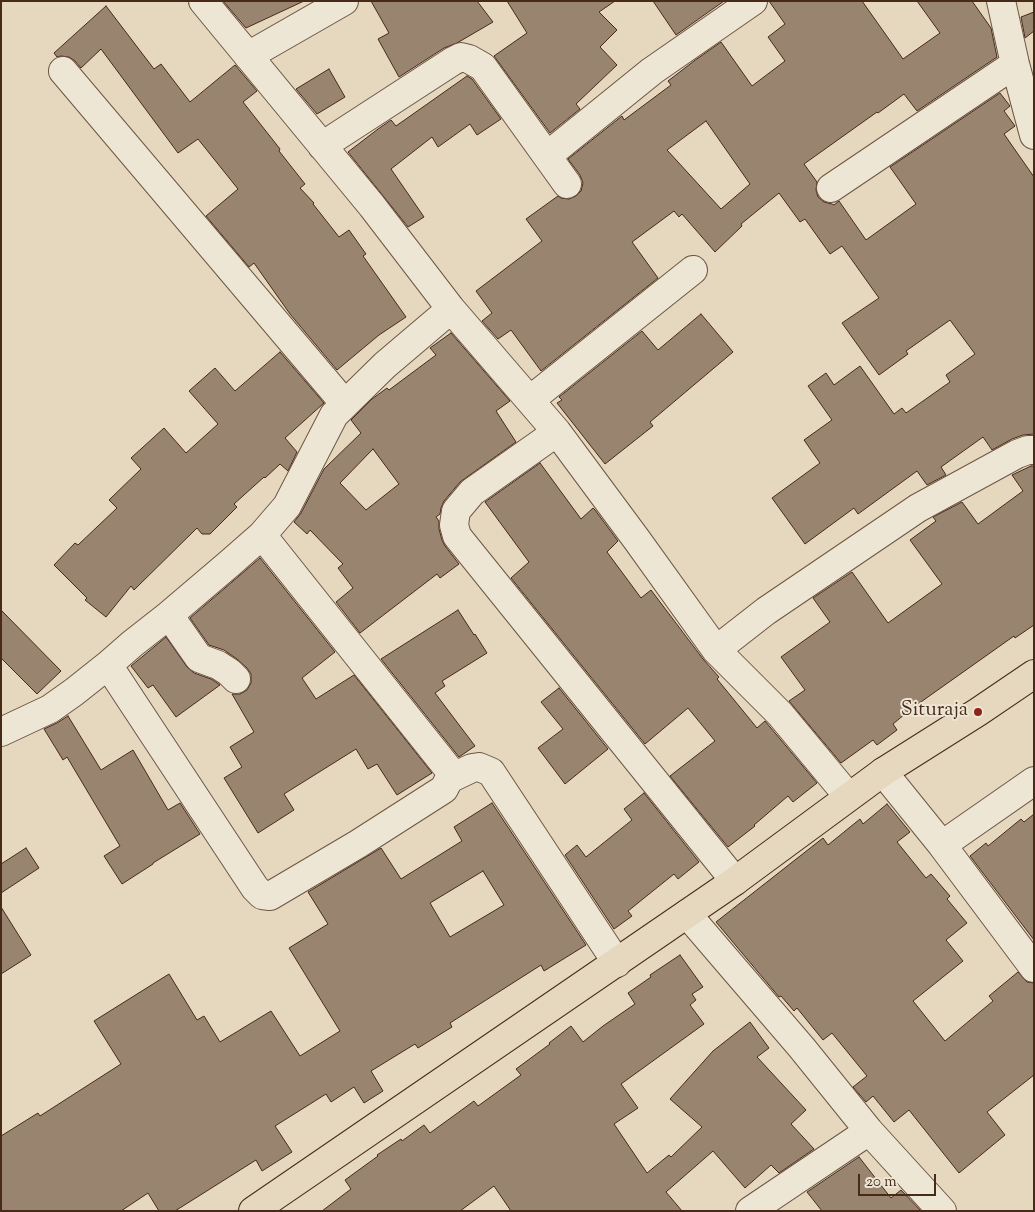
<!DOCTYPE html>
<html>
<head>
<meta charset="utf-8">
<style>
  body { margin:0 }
  #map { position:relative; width:1035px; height:1212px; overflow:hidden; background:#e5d8bf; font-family:"Sorts Mill Goudy",serif }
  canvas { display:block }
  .frame { position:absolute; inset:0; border:2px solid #472a1a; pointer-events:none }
  .scale { position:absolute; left:858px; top:1174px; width:78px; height:22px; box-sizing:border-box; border:2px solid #472a1a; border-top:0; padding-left:6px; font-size:15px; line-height:18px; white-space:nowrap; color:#472a1a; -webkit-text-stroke:4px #eee6d5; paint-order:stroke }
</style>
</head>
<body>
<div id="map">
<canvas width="1035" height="1212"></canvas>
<div class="frame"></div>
<div class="scale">20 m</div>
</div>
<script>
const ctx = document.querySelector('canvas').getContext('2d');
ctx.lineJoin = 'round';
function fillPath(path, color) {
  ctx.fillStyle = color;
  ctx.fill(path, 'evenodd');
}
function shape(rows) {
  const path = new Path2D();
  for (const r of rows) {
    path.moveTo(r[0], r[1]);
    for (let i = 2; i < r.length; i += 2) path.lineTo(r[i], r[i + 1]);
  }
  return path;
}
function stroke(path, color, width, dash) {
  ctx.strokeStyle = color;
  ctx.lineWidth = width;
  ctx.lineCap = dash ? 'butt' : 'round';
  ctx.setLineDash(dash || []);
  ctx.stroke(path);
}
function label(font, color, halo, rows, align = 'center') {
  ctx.font = font + ' "Sorts Mill Goudy",serif';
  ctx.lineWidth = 4;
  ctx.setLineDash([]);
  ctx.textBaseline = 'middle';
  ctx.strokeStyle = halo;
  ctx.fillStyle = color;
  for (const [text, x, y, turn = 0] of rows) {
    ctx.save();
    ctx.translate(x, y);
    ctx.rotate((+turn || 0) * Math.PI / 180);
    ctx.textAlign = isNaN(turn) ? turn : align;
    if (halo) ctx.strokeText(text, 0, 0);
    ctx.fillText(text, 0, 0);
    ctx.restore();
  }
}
const building = shape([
  [223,1,304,1,246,28,223,1],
  [371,1,477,1,493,22,457,43,444,48,399,77,378,39,389,33,371,1],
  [507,1,615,1,599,12,617,30,600,47,617,65,576,104,580,109,550,133,494,56,527,33,507,1],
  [653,1,724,1,676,35,653,1],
  [769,1,862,1,903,59,940,33,917,1,972,1,991,28,997,57,917,111,904,94,878,113,877,112,804,164,817,182,816,190,818,197,824,202,832,204,834,205,839,201,866,240,916,204,890,167,1000,93,1010,106,1004,111,1015,126,1004,134,1034,177,1034,434,1023,435,1012,439,992,450,983,437,941,467,946,475,927,485,917,471,858,514,854,508,805,544,772,498,820,463,804,440,832,420,808,386,826,373,834,385,860,366,894,414,902,408,906,413,950,382,946,375,975,354,950,320,906,351,908,354,879,375,842,323,879,298,842,246,830,254,805,219,800,222,779,193,741,224,742,226,715,252,682,214,679,217,674,211,632,242,658,278,541,371,511,330,498,339,482,321,492,313,476,291,542,241,526,219,558,196,561,198,569,199,576,196,581,191,583,183,580,175,568,159,622,116,624,120,671,85,668,81,694,61,721,42,752,86,785,61,768,37,785,24,769,1],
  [706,121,750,184,721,209,667,150,706,121],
  [106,6,154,69,161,64,190,102,235,65,257,91,243,102,280,149,279,151,305,184,300,188,314,203,313,204,339,237,349,230,366,254,363,256,406,317,379,335,337,370,290,314,254,263,249,267,206,216,238,189,198,139,178,153,101,49,81,68,75,61,69,57,61,56,57,57,54,53,106,6],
  [1034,12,1034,31,1025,38,1021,17,1034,12],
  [329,69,345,97,317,114,296,89,329,69],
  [467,76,472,79,501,119,477,135,470,124,438,147,432,137,391,169,424,217,408,227,348,152,378,129,391,120,396,126,467,76],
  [701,314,733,352,650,422,653,426,605,464,557,403,562,400,559,397,642,331,658,350,701,314],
  [451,333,510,401,496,411,516,442,460,482,444,501,441,508,440,514,436,517,439,521,439,529,442,540,445,546,459,564,440,578,437,574,360,633,336,602,353,588,338,568,343,564,310,530,307,534,294,522,301,513,324,469,361,433,351,420,372,399,387,388,389,390,436,355,430,348,451,333],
  [373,449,399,484,366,510,340,483,373,449],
  [280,352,324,403,285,438,297,452,288,471,280,464,265,478,264,477,234,504,237,507,210,534,202,534,197,528,134,590,131,586,106,617,85,600,87,598,54,565,75,543,78,545,117,508,109,500,141,469,131,458,164,428,186,453,218,424,189,391,215,368,235,391,280,352],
  [540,463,581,519,593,508,595,510,618,541,607,552,641,598,651,590,703,659,719,677,717,679,757,728,765,721,817,783,793,802,788,796,754,825,755,826,728,847,670,776,715,741,688,708,645,744,511,578,529,562,485,502,540,463],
  [1031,466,1034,466,1034,625,1015,638,1014,636,911,709,893,724,897,730,877,745,873,740,841,763,789,701,805,690,781,657,830,622,813,598,852,572,888,623,942,584,910,540,936,521,933,517,962,502,978,524,1023,491,1012,475,1031,466],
  [260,558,335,652,302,678,316,699,354,675,432,773,397,795,377,764,368,769,356,749,284,794,294,810,258,833,224,778,242,767,230,747,254,732,232,694,240,694,247,690,251,683,251,674,247,668,237,659,224,650,209,645,190,618,260,558],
  [1,610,61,671,37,694,1,658,1,610],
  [458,610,474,635,475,634,487,653,442,681,445,686,435,693,475,746,459,757,381,659,458,610],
  [166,637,187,667,194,673,211,679,220,685,176,717,153,685,148,688,131,666,166,637],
  [559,688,608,749,565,784,538,748,563,729,541,702,559,688],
  [68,716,101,770,133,750,168,810,180,803,200,834,153,863,153,864,122,884,104,856,120,846,67,757,63,760,44,729,57,723,68,716],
  [644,793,699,862,678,879,674,874,628,911,632,916,614,929,565,855,577,845,586,857,632,820,624,809,644,793],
  [492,803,586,945,544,971,541,965,450,1023,452,1027,418,1048,415,1044,371,1071,383,1091,364,1103,354,1087,331,1102,326,1094,275,1126,292,1152,262,1171,256,1160,175,1211,159,1211,148,1193,121,1211,1,1211,1,1136,38,1113,40,1116,121,1064,94,1021,169,974,197,1020,204,1016,220,1042,271,1011,300,1056,340,1031,289,948,328,924,308,892,381,848,401,879,462,841,454,827,492,803],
  [483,871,504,905,450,937,430,903,483,871],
  [887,804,910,832,897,842,926,878,931,874,950,896,947,899,967,923,946,940,963,961,913,1001,945,1041,993,1001,989,996,1018,972,1027,982,1034,983,1034,1075,987,1112,1005,1135,959,1173,909,1110,894,1122,873,1096,866,1102,853,1087,867,1076,832,1033,823,1040,797,1008,794,1011,781,996,779,997,716,922,823,838,828,845,860,819,863,824,887,804],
  [1034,814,1034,940,970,856,986,843,988,846,1021,819,1024,822,1034,814],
  [26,848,39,868,1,893,1,864,26,848],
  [1,907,31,955,1,974,1,907],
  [680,955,703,987,692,994,696,1000,690,1005,704,1024,621,1084,638,1108,614,1124,647,1173,669,1155,671,1157,702,1127,670,1099,713,1051,750,1022,769,1048,757,1057,806,1110,791,1124,814,1149,779,1173,771,1165,745,1188,713,1151,666,1192,682,1211,511,1211,494,1186,460,1211,322,1211,351,1189,345,1180,378,1156,377,1155,401,1139,402,1141,424,1125,430,1133,474,1101,478,1106,521,1075,516,1069,550,1044,549,1043,571,1026,583,1042,603,1026,635,1004,628,993,651,977,650,975,680,955],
  [859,1157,891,1198,901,1190,921,1211,822,1211,807,1192,859,1157]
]);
fillPath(building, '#998470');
stroke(building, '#472a1a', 1);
const street = shape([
  [203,1,372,206,451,309,557,432,637,540,716,650,780,714,848,796],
  [1001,1,1015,64,1034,135],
  [248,56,344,1],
  [63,71,345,404],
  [322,146,453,61,461,57,469,59,483,67,567,184],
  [547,156,652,71,753,1],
  [831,188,1015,64],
  [530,400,693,270],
  [557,432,472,492,456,511,454,525,457,536,735,881],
  [169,615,199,658,218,665,229,672,236,679],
  [716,650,766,611,918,508,1017,454,1028,450,1034,450],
  [108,665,255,888,262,895,270,896,358,844,444,789,451,775,450,771,262,535],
  [1,732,50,709,74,692,108,665,132,644,169,615,229,564,262,535,287,506,334,415,385,365,451,309],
  [883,772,942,845,1034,968],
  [449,779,472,768,479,767,491,772,617,963],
  [942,845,1034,781],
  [687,914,802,1048,869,1131,942,1211],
  [750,1211,869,1131]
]);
const primary = shape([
  [253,1211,735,881,883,772,978,712,1034,674]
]);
stroke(street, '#6e5643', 30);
stroke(primary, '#472a1a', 30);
stroke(street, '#eee6d5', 28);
stroke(primary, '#e5d8bf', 28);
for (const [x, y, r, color] of [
  [978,712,5,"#8f2418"]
]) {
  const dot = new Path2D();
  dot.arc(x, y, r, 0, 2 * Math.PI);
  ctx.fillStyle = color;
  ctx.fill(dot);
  stroke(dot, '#eee6d5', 2);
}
label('20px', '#472a1a', '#eee6d5', [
  ["Situraja",968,712]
], 'right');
</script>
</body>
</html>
